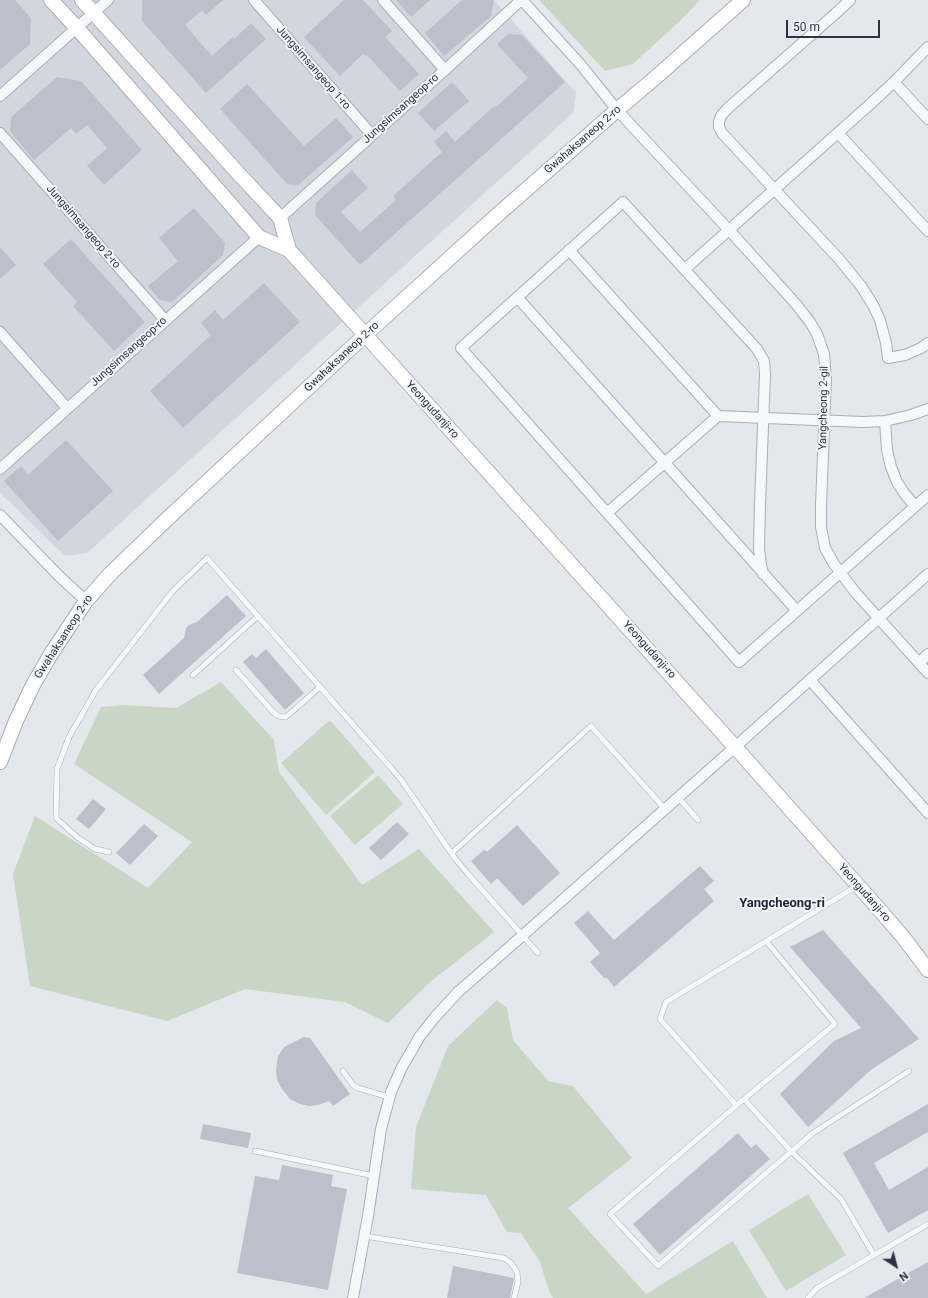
<!DOCTYPE html>
<html>
<head>
<meta charset="utf-8">
<style>
  body { margin:0 }
  #map { position:relative; width:928px; height:1298px; overflow:hidden; background:#e4e7ec; font-family:Roboto,sans-serif }
  canvas { display:block }
  .north { position:absolute; left:876px; top:1246px; width:40px; height:40px; -webkit-text-stroke:3px #f4f6f9; paint-order:stroke; rotate:144deg; font-size:11px; font-weight:700; line-height:16px; text-align:center; color:#2b3445 }
  .north::after { content:''; display:block; margin:auto; width:14px; height:18px; background:#2b3445; clip-path:polygon(50% 0,100% 100%,50% 72%,0 100%) }
  .scale { position:absolute; left:786px; top:20px; width:94px; height:18px; box-sizing:border-box; border:2px solid #2b3445; border-top:0; padding-left:5px; font-size:12px; line-height:14px; white-space:nowrap; color:#2b3445; -webkit-text-stroke:3px #f4f6f9; paint-order:stroke }
</style>
</head>
<body>
<div id="map">
<canvas width="928" height="1298"></canvas>
<div class="north">N</div>
<div class="scale">50 m</div>
</div>
<script>
const ctx = document.querySelector('canvas').getContext('2d');
ctx.lineJoin = 'round';
function fillPath(path, color) {
  ctx.fillStyle = color;
  ctx.fill(path, 'evenodd');
}
function shape(rows) {
  const path = new Path2D();
  for (const r of rows) {
    path.moveTo(r[0], r[1]);
    for (let i = 2; i < r.length; i += 2) path.lineTo(r[i], r[i + 1]);
  }
  return path;
}
function stroke(path, color, width, dash) {
  ctx.strokeStyle = color;
  ctx.lineWidth = width;
  ctx.lineCap = dash ? 'butt' : 'round';
  ctx.setLineDash(dash || []);
  ctx.stroke(path);
}
function label(font, color, halo, rows, align = 'center') {
  ctx.font = font + ' Roboto,sans-serif';
  ctx.lineWidth = 4;
  ctx.setLineDash([]);
  ctx.textBaseline = 'middle';
  ctx.strokeStyle = halo;
  ctx.fillStyle = color;
  for (const [text, x, y, turn = 0] of rows) {
    ctx.save();
    ctx.translate(x, y);
    ctx.rotate((+turn || 0) * Math.PI / 180);
    ctx.textAlign = isNaN(turn) ? turn : align;
    if (halo) ctx.strokeText(text, 0, 0);
    ctx.fillText(text, 0, 0);
    ctx.restore();
  }
}
fillPath(shape([
  [0,0,494,0,576,93,573,113,87,553,65,556,0,493]
]), '#d2d6de');
fillPath(shape([
  [539,0,700,0,682,19,633,64,605,71],
  [221,682,274,740,279,772,362,885,419,849,494,932,430,982,388,1023,345,1002,245,989,167,1021,30,986,13,874,35,816,148,888,192,842,74,764,101,707,125,705,176,708],
  [330,720,375,772,326,815,281,763],
  [378,775,403,804,355,845,330,816],
  [497,1000,507,1008,513,1040,548,1081,573,1086,632,1158,568,1208,646,1294,733,1241,767,1298,553,1298,549,1291,540,1262,521,1233,507,1232,486,1195,411,1189,416,1127,448,1046],
  [808,1194,846,1255,786,1291,749,1230]
]), '#c9d6c5');
fillPath(shape([
  [0,0,15,0,31,18,30,44,0,70],
  [142,0,223,0,206,15,202,10,185,25,212,56,233,37,234,39,251,23,266,39,206,93,142,21],
  [344,0,363,0,392,31,385,37,419,74,400,91,367,55,365,56,363,54,340,76,304,37],
  [396,0,430,0,411,17],
  [462,0,494,0,491,16,444,56,425,33],
  [508,34,522,35,565,82,360,265,315,215,316,203,352,170,368,188,341,212,360,232,396,200,393,196,442,152,434,142,446,131,455,142,494,106,496,107,528,78,497,44],
  [57,77,81,81,142,150,104,185,87,166,107,148,87,125,76,134,71,128,34,160,10,131,11,117],
  [452,82,469,101,434,131,418,113],
  [247,84,304,146,336,118,353,137,298,185,287,184,220,109],
  [194,208,225,243,223,255,172,302,160,300,148,286,178,261,159,238],
  [71,239,145,322,114,351,73,306,77,302,43,264],
  [0,247,16,265,0,279],
  [264,283,300,322,183,428,150,391,211,335,201,323,215,310,223,320],
  [66,440,113,491,58,541,4,481,21,466,28,475],
  [227,595,246,616,159,694,143,675,184,638,186,628,189,625,197,622],
  [266,649,304,693,285,710,243,662,252,654,256,658],
  [93,799,106,809,89,829,76,819],
  [397,822,409,834,381,860,369,848],
  [144,824,158,836,130,865,116,853],
  [517,825,560,873,523,906,497,878,491,884,471,861,484,850,487,852],
  [700,866,714,881,704,889,714,901,614,987,607,978,604,978,590,962,600,953,574,923,588,911,614,940],
  [823,930,919,1039,872,1069,808,1127,780,1094,834,1041,861,1028,790,947],
  [304,1037,310,1038,350,1094,333,1106,329,1101,318,1105,309,1106,300,1104,290,1099,282,1089,277,1080,276,1070,278,1056,284,1047],
  [928,1104,928,1132,874,1163,889,1190,928,1167,928,1210,888,1233,843,1153],
  [203,1124,251,1133,248,1148,200,1139],
  [738,1133,751,1148,756,1144,770,1159,660,1255,633,1224],
  [282,1165,333,1175,331,1186,347,1189,328,1290,237,1273,255,1176,279,1180],
  [928,1262,928,1298,864,1298],
  [453,1266,514,1278,510,1298,447,1298]
]), '#bbc0ca');
const lane = shape([
  [236,670,273,712,278,716,286,717,320,687],
  [193,675,258,616],
  [678,797,698,820],
  [109,852,95,849,77,837,56,818,57,769,69,737,96,690,172,592,207,558,392,769,402,781,454,857,468,874,538,953],
  [452,853,591,726,665,809],
  [766,941,835,1024,744,1099,610,1214,658,1266,813,1133,909,1071],
  [343,1071,353,1085,358,1088,389,1097],
  [744,1099,791,1151,841,1199,874,1255],
  [736,1105,660,1019,666,1002,857,886],
  [255,1151,374,1176],
  [364,1236,504,1258,511,1263,517,1272,518,1282,514,1298],
  [808,1298,817,1288,928,1224]
]);
const street = shape([
  [254,0,372,135],
  [383,0,445,70],
  [522,0,581,65,617,110,729,230,796,304,810,322,817,334,824,354,826,379,821,505,821,527,825,548,834,564,855,592,928,673],
  [850,0,835,14,727,109,721,116,719,122,719,127,722,133,839,259,861,286,873,305,880,320,886,343,888,358,905,355,921,348,928,343],
  [894,82,928,119],
  [0,96,108,0],
  [0,133,165,320],
  [838,133,928,231],
  [280,218,445,70,521,0],
  [569,250,718,416,607,513],
  [685,269,867,107,894,82,928,47],
  [517,297,797,611],
  [0,332,67,408],
  [718,416,863,422,885,421,911,415,928,409],
  [885,421,887,450,891,467,897,482,904,493,915,506],
  [0,469,259,237],
  [0,515,59,576,86,601],
  [763,574,761,565,759,549,760,504,765,374,764,361,757,349,623,202,461,348,739,662,928,495],
  [919,663,928,654],
  [810,680,928,813],
  [353,1298,368,1216,381,1129,391,1092,402,1067,420,1036,435,1017,458,992,505,951,735,747,928,574]
]);
const secondary = shape([
  [51,0,77,28,259,237,289,250,735,747,878,908,903,937,928,970],
  [82,0,238,173,280,218,289,250],
  [0,762,16,721,33,685,51,654,86,601,111,573,166,520,365,335,495,217,617,110,655,78,743,0]
]);
stroke(lane, '#a9aeb7', 6);
stroke(street, '#a9aeb7', 12);
stroke(secondary, '#a9aeb7', 16);
stroke(lane, '#f7f8fa', 5);
stroke(street, '#f7f8fa', 10);
stroke(secondary, '#fff', 14);
label('11px', '#2b3445', '#f4f6f9', [
  ["Jungsimsangeop 1-ro",313,68,49],
  ["Jungsimsangeop-ro",401,109,-42],
  ["Gwahaksaneop 2-ro",583,140,-41],
  ["Jungsimsangeop 2-ro",83,227,49],
  ["Jungsimsangeop-ro",129,352,-42],
  ["Gwahaksaneop 2-ro",342,357,-43],
  ["Yangcheong 2-gil",824,408,-89],
  ["Yeongudanji-ro",432,410,48],
  ["Gwahaksaneop 2-ro",64,637,-57],
  ["Yeongudanji-ro",649,650,48],
  ["Yeongudanji-ro",864,893,49]
]);
label('bold 13px', '#1d2536', '#f4f6f9', [
  ["Yangcheong-ri",782,904]
]);
</script>
</body>
</html>
